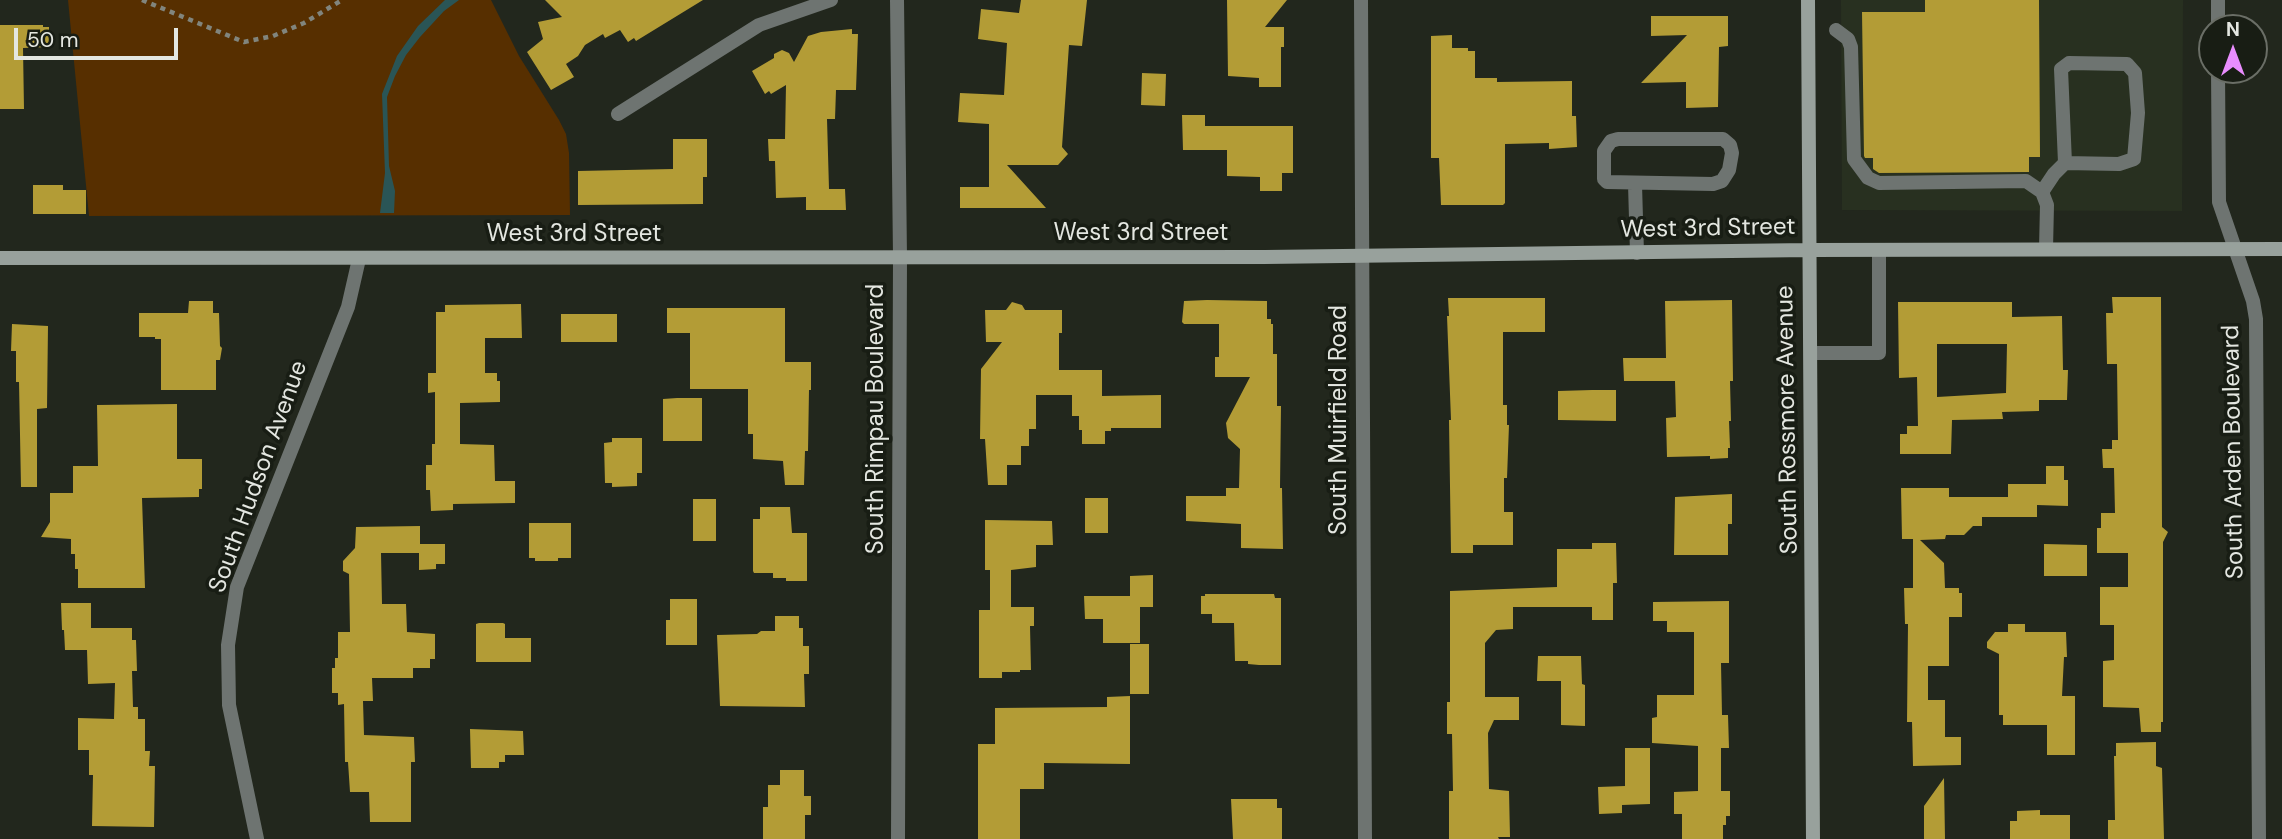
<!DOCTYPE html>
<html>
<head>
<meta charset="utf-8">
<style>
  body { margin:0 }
  #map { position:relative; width:2282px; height:839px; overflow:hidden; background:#22271d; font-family:"DM Sans",sans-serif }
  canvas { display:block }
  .north { position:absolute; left:2198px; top:14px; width:70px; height:70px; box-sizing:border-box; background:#181d14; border:2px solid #6a6e66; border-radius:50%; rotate:0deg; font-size:19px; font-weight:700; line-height:28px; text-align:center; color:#e4e7e1 }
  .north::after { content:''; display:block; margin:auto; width:24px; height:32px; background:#e98dfe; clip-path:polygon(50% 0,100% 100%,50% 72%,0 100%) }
  .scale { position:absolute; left:14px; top:28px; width:164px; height:32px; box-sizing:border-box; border:4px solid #e4e7e1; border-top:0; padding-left:9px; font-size:21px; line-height:24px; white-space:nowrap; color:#e4e7e1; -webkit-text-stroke:5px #181d14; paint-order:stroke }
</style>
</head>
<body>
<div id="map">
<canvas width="2282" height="839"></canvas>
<div class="north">N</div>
<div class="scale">50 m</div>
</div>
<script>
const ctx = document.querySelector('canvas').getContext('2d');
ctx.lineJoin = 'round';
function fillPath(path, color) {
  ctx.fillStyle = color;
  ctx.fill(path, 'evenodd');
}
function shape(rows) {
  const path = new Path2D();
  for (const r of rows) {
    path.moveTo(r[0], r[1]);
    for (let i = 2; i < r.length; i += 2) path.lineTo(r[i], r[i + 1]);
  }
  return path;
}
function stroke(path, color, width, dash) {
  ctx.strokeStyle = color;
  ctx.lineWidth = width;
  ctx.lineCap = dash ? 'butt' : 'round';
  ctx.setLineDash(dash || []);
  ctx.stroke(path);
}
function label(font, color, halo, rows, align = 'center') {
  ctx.font = font + ' "DM Sans",sans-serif';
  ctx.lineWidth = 7;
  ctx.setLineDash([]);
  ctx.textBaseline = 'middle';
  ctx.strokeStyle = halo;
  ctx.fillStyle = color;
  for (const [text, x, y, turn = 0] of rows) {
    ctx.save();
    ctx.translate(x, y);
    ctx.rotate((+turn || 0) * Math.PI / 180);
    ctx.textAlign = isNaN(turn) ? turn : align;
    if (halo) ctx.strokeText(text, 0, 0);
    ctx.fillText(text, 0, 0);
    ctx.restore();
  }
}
fillPath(shape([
  [1841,0,2183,0,2182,211,1842,210]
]), '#283020');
fillPath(shape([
  [68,0,491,0,519,56,559,120,566,134,569,153,570,215,89,216]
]), '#572f00');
fillPath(shape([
  [445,0,459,0,444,11,420,37,406,55,395,76,387,97,389,166,395,191,394,213,380,213,385,173,382,94,397,56,418,26]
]), '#2a5556');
fillPath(shape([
  [545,0,703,0,636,41,634,38,628,42,620,30,605,38,603,34,585,45,578,56,566,64,574,77,551,90,527,52,543,39,538,22,562,17],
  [1021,0,1087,0,1082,46,1069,45,1062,147,1068,154,1058,165,1007,165,1046,208,960,208,960,187,989,187,989,124,958,122,960,93,1004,95,1007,43,978,39,981,9,1019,13],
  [1227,0,1287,0,1265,27,1284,27,1284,47,1281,47,1281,87,1259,87,1259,78,1228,76],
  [1925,0,2039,0,2040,157,2029,157,2029,172,1879,173,1873,169,1873,158,1865,158,1864,156,1862,12,1925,12],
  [1651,16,1728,16,1728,46,1719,47,1718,107,1686,108,1686,82,1641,83,1687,35,1651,36],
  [0,25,43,25,43,27,49,27,49,47,23,48,24,109,0,109],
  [852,29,852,34,858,34,856,90,836,90,835,119,827,119,829,189,845,189,846,210,806,210,806,197,776,198,775,161,769,161,768,139,785,139,786,85,771,94,769,91,765,94,752,71,774,58,774,54,782,50,789,53,794,62,808,36,821,32],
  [1452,35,1452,48,1468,48,1468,51,1475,51,1475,78,1497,78,1497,82,1572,81,1572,116,1576,116,1577,147,1549,149,1549,143,1505,144,1505,203,1503,205,1441,205,1439,158,1431,158,1431,36],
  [1142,73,1166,74,1165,106,1141,105],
  [1182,115,1205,115,1205,126,1293,126,1293,173,1282,173,1282,191,1260,191,1260,177,1227,176,1227,150,1183,150],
  [673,139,707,139,707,177,703,177,703,204,578,205,578,171,673,169],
  [33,185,63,185,63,190,86,190,86,214,33,214],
  [2112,297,2161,297,2162,527,2168,532,2163,542,2163,722,2161,722,2161,732,2141,732,2139,708,2103,707,2103,661,2114,660,2114,625,2100,625,2100,587,2128,587,2128,553,2097,553,2097,528,2101,528,2101,513,2115,513,2114,468,2103,468,2102,449,2112,449,2112,440,2118,440,2117,364,2107,364,2106,313,2113,313],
  [1448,298,1545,298,1545,332,1503,332,1503,405,1507,405,1507,425,1509,425,1507,478,1504,478,1504,512,1513,512,1513,545,1473,545,1473,553,1451,553,1449,420,1451,420,1447,316,1449,316],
  [1207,300,1267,301,1267,319,1271,319,1271,324,1273,324,1273,354,1277,354,1277,406,1281,406,1280,488,1282,488,1283,549,1241,548,1241,524,1186,521,1186,496,1226,496,1226,488,1239,488,1240,449,1228,438,1226,423,1250,377,1215,377,1215,357,1219,357,1219,324,1184,324,1182,322,1184,301],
  [1732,300,1733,381,1730,381,1731,421,1729,421,1730,448,1728,448,1728,458,1710,459,1710,456,1667,457,1666,418,1676,417,1675,381,1624,381,1623,358,1666,358,1665,301],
  [189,301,213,301,213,313,219,313,220,346,222,348,220,360,216,360,216,390,161,390,161,339,155,339,155,337,139,337,139,313,188,313],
  [1012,302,1022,305,1025,310,1062,310,1062,333,1059,333,1059,370,1102,370,1102,396,1161,395,1161,428,1111,428,1111,431,1105,431,1105,444,1082,444,1082,430,1079,430,1079,416,1072,416,1072,395,1036,395,1036,429,1029,429,1029,446,1021,446,1021,465,1007,465,1007,485,988,485,985,439,980,439,981,369,1002,342,986,342,985,310,1006,310],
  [1898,302,2012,302,2012,317,2062,316,2063,370,2068,370,2067,400,2039,400,2039,411,2002,412,2003,419,1952,420,1951,454,1900,454,1900,434,1907,434,1907,426,1918,426,1917,377,1899,378],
  [1937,344,2007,344,2006,393,1937,397],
  [521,304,522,338,485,338,485,373,497,373,497,381,500,381,500,402,460,403,460,444,494,445,495,481,515,481,515,503,453,504,453,510,431,511,430,490,426,490,426,465,432,465,432,444,435,444,435,392,428,393,428,373,436,373,436,312,445,312,445,305],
  [667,308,785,308,785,362,811,362,811,390,809,390,808,451,805,451,804,485,785,485,783,461,753,459,753,434,748,434,748,389,690,389,690,333,667,333],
  [561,314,617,314,617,342,561,342],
  [12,324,48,326,47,408,37,409,37,487,21,487,19,382,16,382,16,351,11,351],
  [1592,390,1616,390,1616,421,1558,420,1558,391],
  [677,398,702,398,702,441,663,441,663,399],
  [177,404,177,459,202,459,202,489,199,489,199,497,142,498,145,588,78,588,78,569,75,569,75,554,71,554,71,539,41,537,50,522,50,493,73,493,73,466,98,466,97,405],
  [612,438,642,438,642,473,637,473,637,486,612,487,612,483,605,483,604,443,612,442],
  [2046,466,2064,466,2064,480,2068,480,2068,506,2037,505,2037,517,1982,517,1982,526,1973,526,1964,535,1946,535,1945,539,1920,540,1944,563,1945,588,1959,588,1959,593,1962,593,1962,617,1949,617,1949,666,1928,666,1928,700,1945,700,1945,737,1961,737,1961,765,1913,766,1912,722,1907,722,1908,624,1905,624,1904,588,1913,588,1913,539,1902,539,1901,488,1949,488,1949,497,2008,497,2008,484,2046,484],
  [1732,494,1732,524,1728,524,1728,555,1674,555,1675,497],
  [1085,498,1108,498,1108,533,1085,533],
  [693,499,716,499,716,541,693,541],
  [760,507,790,507,792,533,807,533,807,581,786,581,786,578,773,578,773,573,754,573,753,571,753,519,760,519],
  [985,520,1052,521,1053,545,1036,545,1036,567,1011,570,1011,607,1034,607,1034,626,1030,626,1031,670,1020,670,1020,672,1002,672,1002,678,979,678,979,610,990,610,990,570,985,570],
  [529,523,571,523,571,558,558,558,558,561,535,561,535,558,529,558],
  [420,526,420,544,445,544,445,564,436,564,436,569,419,570,419,553,381,553,382,604,406,604,407,632,435,634,435,659,430,659,430,668,413,668,413,678,372,678,373,701,363,701,364,735,414,737,415,762,411,762,411,822,370,822,369,792,350,792,348,762,345,762,344,704,338,705,338,693,332,693,332,668,335,668,335,658,338,658,338,632,350,632,349,574,343,571,343,561,355,548,356,527],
  [1592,543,1616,543,1617,583,1613,583,1613,620,1592,620,1592,607,1513,607,1513,629,1496,630,1485,643,1485,697,1519,697,1519,720,1494,720,1488,733,1489,789,1509,791,1510,837,1498,837,1499,839,1449,839,1449,791,1453,791,1452,734,1447,734,1447,702,1450,702,1450,591,1557,587,1557,549,1592,549],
  [2044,544,2087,545,2087,576,2044,576],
  [1153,575,1153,607,1140,607,1140,643,1103,643,1103,619,1085,619,1084,596,1130,596,1130,576],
  [1205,594,1274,594,1275,598,1281,598,1281,665,1259,665,1248,664,1248,661,1235,661,1234,623,1212,623,1212,614,1201,614,1201,596,1205,596],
  [670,599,697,599,697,645,666,645,666,620,670,620],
  [1729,601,1729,663,1721,663,1722,715,1728,715,1729,748,1721,748,1721,791,1730,791,1730,816,1726,816,1726,825,1723,825,1723,839,1682,839,1682,814,1674,814,1674,792,1698,791,1698,746,1652,743,1652,718,1657,717,1657,695,1694,695,1694,632,1667,632,1667,621,1653,621,1653,602],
  [61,603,91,603,91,628,132,628,132,640,136,640,137,671,132,671,133,707,138,707,138,719,145,719,145,751,150,751,149,766,155,766,154,827,92,826,93,775,89,775,89,750,78,750,78,718,114,719,115,683,88,684,87,650,65,650,64,630,62,630],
  [775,616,799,616,799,628,803,628,803,646,809,646,809,674,804,674,805,707,720,706,717,635,757,634,761,631,775,631],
  [479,623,503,623,505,624,505,638,531,638,531,662,476,662,476,624],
  [2008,624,2025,624,2025,632,2066,632,2067,657,2064,657,2062,696,2075,696,2075,755,2047,755,2047,725,2003,725,2003,715,1999,715,1999,654,1987,648,1987,642,1995,632,2008,632],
  [1130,644,1149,644,1149,694,1130,694],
  [1538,656,1581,656,1582,684,1585,685,1585,726,1561,725,1561,681,1537,681],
  [1130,696,1130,764,1044,763,1044,789,1020,789,1020,839,978,839,978,744,995,744,995,708,1107,707,1107,697],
  [470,729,523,731,524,755,505,755,505,762,499,762,499,768,471,768],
  [2156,742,2156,766,2162,768,2164,839,2108,839,2108,820,2115,820,2114,756,2116,756,2116,743],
  [1625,748,1650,748,1650,804,1622,805,1622,813,1599,814,1598,787,1625,786],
  [780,770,804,770,804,796,811,796,811,815,805,815,805,839,763,839,763,807,768,807,768,785,780,785],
  [1944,778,1945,839,1924,839,1924,806],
  [1231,799,1277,799,1277,808,1282,808,1282,839,1233,839],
  [2040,810,2040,815,2070,815,2070,839,2010,839,2010,821,2017,821,2017,811]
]), '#b39c36');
stroke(shape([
  [142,0,244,42,273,36,304,23,342,0]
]), '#81857d', 4.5, [5, 5]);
stroke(shape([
  [1836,30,1848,39,1851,47,1854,159,1868,178,1879,183,2026,181,2042,192,2047,205,2046,249],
  [1618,139,1723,139,1730,145,1732,153,1729,170,1722,181,1713,184,1607,182,1604,179,1604,151,1611,141,1618,139],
  [1635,184,1637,253],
  [2042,192,2054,174,2065,163,2119,164,2134,159,2138,113,2135,73,2127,64,2069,63,2061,69,2065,163],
  [1811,353,1879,353,1879,250]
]), '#6e7471', 14);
stroke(shape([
  [897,0,900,257],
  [1361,0,1365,839],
  [618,114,759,25,831,0],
  [257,839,229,705,228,645,237,587,348,307,359,259]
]), '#6e7471', 14);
stroke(shape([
  [2218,0,2218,28],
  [2218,70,2219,202,2253,301,2256,319,2259,839],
  [898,839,900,257]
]), '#6e7471', 14);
stroke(shape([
  [1808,0,1813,839],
  [0,258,1265,257,1809,250,2282,249]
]), '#98a19c', 14);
label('24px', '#e4e7e1', '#181d14', [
  ["West 3rd Street",1708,229,-1],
  ["West 3rd Street",1141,234],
  ["West 3rd Street",574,235],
  ["South Rimpau Boulevard",877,419,-90],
  ["South Muirfield Road",1340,420,-90],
  ["South Rossmore Avenue",1788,420,-91],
  ["South Arden Boulevard",2234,452,-91],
  ["South Hudson Avenue",259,477,-70]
]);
</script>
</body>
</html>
